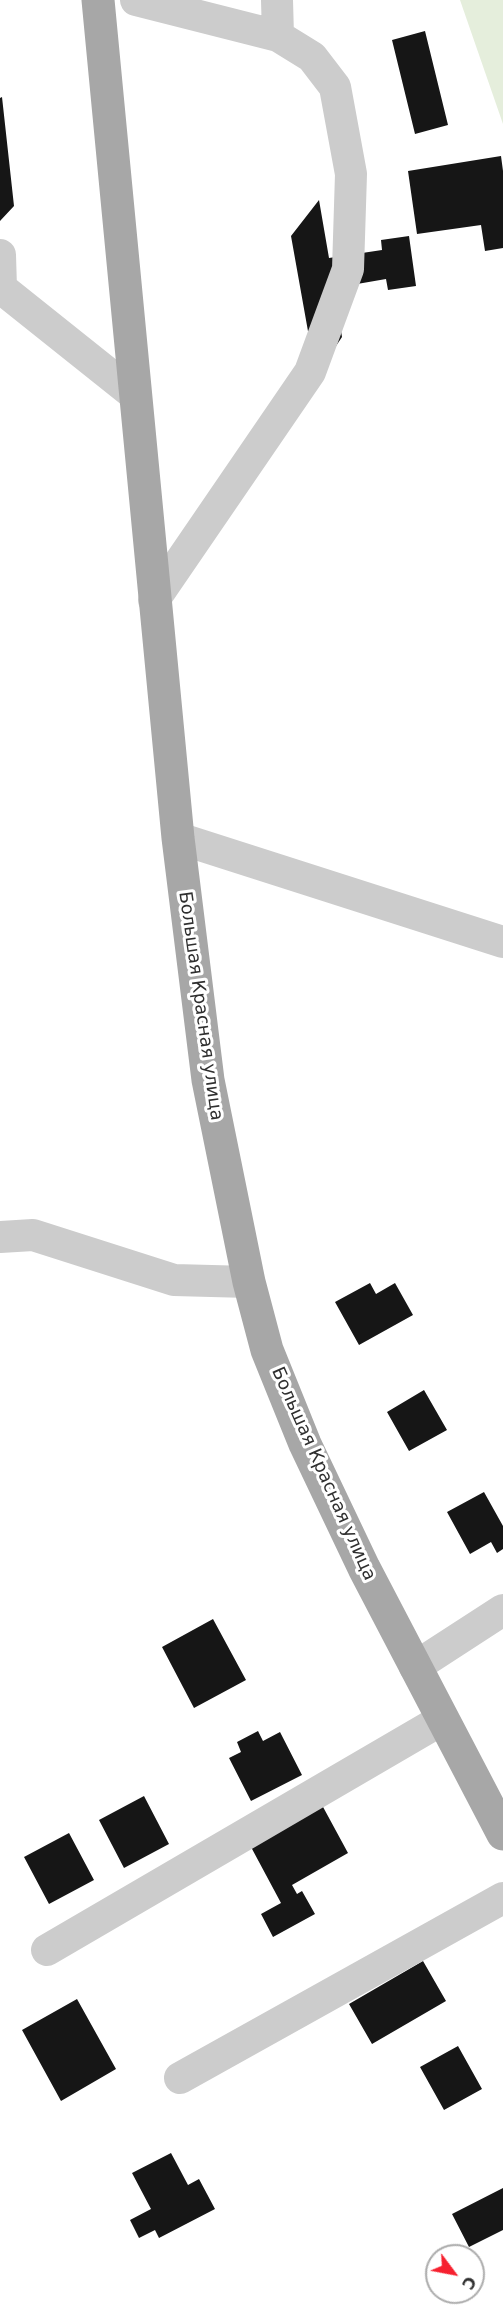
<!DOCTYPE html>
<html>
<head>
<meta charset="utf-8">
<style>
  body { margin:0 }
  #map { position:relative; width:503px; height:2322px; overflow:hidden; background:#fff; font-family:"DejaVu Sans",sans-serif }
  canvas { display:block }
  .north { position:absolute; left:425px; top:2244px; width:60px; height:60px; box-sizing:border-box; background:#fff; border:2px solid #acacac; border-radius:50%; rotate:122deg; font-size:16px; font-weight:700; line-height:24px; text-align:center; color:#2f2f2f }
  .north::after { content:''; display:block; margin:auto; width:21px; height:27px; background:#f6212f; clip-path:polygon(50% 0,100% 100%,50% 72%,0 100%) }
</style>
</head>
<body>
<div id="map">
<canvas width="503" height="2322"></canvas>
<div class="north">С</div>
</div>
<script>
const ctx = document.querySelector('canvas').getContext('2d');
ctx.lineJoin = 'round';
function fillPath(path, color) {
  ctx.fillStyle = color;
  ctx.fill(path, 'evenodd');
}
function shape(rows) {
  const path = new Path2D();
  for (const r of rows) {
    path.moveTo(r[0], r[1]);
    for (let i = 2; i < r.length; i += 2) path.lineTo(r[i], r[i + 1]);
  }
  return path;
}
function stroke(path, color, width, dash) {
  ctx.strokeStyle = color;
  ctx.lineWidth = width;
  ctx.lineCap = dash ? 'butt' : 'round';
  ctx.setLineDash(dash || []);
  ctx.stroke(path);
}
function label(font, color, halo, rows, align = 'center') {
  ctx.font = font + ' "DejaVu Sans",sans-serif';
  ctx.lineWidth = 6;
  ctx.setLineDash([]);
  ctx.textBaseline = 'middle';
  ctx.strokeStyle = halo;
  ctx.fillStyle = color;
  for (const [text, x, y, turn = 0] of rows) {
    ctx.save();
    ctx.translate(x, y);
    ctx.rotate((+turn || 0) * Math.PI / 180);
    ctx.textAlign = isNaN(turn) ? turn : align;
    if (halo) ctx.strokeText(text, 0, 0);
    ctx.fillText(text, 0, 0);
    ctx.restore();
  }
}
fillPath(shape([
  [460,0,503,0,503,124]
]), '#e5eedc');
fillPath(shape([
  [425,31,448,125,415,134,392,40],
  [2,97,14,206,0,221,0,98],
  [501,156,503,171,503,248,485,251,481,225,417,234,408,171],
  [319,200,329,258,382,250,381,240,409,236,416,286,388,290,386,279,334,288,342,337,316,376,291,236],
  [370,1283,376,1294,395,1283,413,1315,359,1345,335,1302],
  [424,1390,447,1430,409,1451,387,1412],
  [484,1492,503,1526,503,1549,497,1553,491,1542,470,1554,447,1512],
  [213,1619,246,1680,194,1708,162,1647],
  [258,1731,263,1741,280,1732,302,1775,251,1801,229,1758,241,1752,237,1742],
  [316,1794,348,1853,292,1885,297,1894,302,1891,315,1914,273,1937,261,1914,281,1903,251,1847],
  [144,1796,169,1844,124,1868,99,1820],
  [69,1833,94,1880,49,1904,24,1857],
  [423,1961,446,2001,372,2044,349,2004],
  [77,1999,116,2069,61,2101,22,2030],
  [458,2046,482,2089,444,2110,420,2067],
  [171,2153,188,2185,199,2179,215,2209,159,2238,155,2230,139,2238,130,2220,151,2209,132,2173],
  [503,2188,503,2230,469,2247,452,2214]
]), '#161616');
stroke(shape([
  [136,0,278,36,312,57,335,87,351,174,348,269,310,372,154,600],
  [277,0,278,36],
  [0,255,1,288,135,395],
  [178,838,503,942],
  [0,1237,33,1235,174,1280,249,1282],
  [415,1667,503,1610],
  [47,1950,443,1719],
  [180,2078,503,1898]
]), '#ccc', 32);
stroke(shape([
  [98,0,178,838,208,1080,249,1282,267,1350,305,1444,364,1568,503,1834]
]), '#a7a7a7', 33);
label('18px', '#2f2f2f', '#fff', [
  ["Большая Красная улица",200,1006,82],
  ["Большая Красная улица",323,1474,66]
]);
</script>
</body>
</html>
